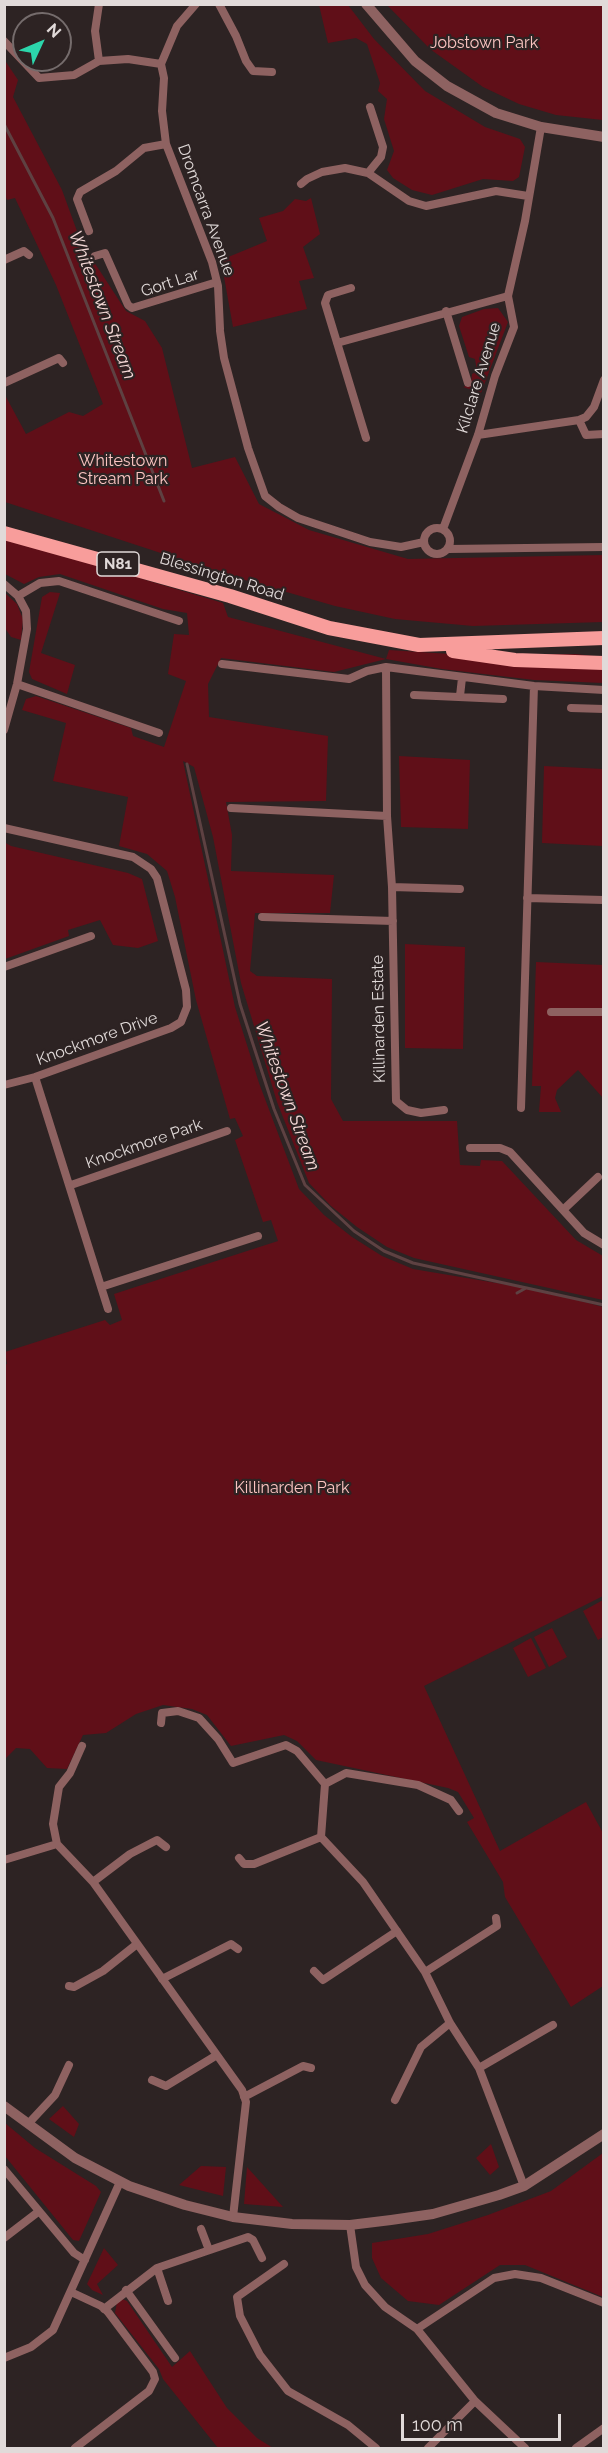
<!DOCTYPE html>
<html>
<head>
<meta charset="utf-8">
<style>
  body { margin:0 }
  #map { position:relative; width:608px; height:2453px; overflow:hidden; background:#2d2323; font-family:Raleway,sans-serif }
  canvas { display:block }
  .frame { position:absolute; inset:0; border:6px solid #e1dad9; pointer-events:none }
  .north { position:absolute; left:12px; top:12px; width:60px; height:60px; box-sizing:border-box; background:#2d2323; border:2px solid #756c6c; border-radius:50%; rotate:46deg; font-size:16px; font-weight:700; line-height:24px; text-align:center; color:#e1dad9 }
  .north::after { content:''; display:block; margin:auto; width:21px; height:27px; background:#2cd5ab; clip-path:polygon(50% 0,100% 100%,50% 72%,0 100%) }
  .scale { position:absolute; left:401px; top:2414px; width:160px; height:27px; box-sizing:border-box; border:3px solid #e1dad9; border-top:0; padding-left:8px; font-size:18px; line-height:21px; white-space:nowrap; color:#e1dad9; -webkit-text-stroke:4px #2d2323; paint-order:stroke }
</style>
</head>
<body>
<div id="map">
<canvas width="608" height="2453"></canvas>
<div class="frame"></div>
<div class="north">N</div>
<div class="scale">100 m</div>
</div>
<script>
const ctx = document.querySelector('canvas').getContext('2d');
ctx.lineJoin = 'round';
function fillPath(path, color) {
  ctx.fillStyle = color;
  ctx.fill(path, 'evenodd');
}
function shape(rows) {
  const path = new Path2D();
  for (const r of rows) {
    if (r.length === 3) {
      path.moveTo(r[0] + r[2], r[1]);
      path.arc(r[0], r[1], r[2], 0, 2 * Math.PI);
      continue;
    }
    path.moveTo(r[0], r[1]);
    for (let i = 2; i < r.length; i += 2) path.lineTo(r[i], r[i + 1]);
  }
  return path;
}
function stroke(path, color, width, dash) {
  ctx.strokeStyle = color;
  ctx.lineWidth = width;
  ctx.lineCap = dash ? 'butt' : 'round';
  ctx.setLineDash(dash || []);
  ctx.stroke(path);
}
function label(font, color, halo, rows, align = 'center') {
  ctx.font = font + ' Raleway,sans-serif';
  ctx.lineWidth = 4.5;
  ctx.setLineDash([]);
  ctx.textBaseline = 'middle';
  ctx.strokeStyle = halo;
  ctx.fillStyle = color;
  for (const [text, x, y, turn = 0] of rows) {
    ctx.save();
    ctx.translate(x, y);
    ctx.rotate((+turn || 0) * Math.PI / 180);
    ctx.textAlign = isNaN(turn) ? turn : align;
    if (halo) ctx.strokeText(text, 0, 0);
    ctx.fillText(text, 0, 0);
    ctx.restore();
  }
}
fillPath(shape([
  [319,5,348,5,374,39,425,91,485,127,520,139,525,147,519,177,513,181,483,179,432,195,412,190,393,178,387,170,394,151,384,119,387,99,378,91,380,83,367,44,356,38,328,43],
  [387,5,603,5,603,120,556,115,519,104,483,87,430,49],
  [4,59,18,80,13,97,62,190,81,242,126,311,145,321,162,348,192,468,235,457,259,504,309,530,408,559,603,555,603,622,473,626,395,619,335,606,231,576,5,502,5,395,26,434,69,412,83,416,103,404,56,285,15,198,7,200,5,195],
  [311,198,320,234,303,247,314,278,299,281,307,309,233,327,221,260,267,241,259,218,283,211,295,199,306,201],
  [498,308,508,322,481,393,463,387,471,384,472,374,477,371,475,359,469,357,459,326,462,317,484,309],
  [5,538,223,603,228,617,386,659,389,650,451,654,576,654,603,657,603,683,534,680,442,669,386,659,334,672,221,658,208,684,209,717,328,736,326,801,226,802,232,835,231,871,334,875,330,913,255,913,250,971,257,976,332,979,331,1099,343,1121,457,1121,460,1165,480,1166,481,1160,502,1161,576,1240,603,1256,603,1300,414,1258,387,1247,357,1227,331,1206,309,1183,277,1102,241,983,213,837,194,767,183,761,235,1007,259,1083,299,1189,324,1215,352,1237,382,1256,413,1269,544,1291,603,1307,603,1596,424,1686,500,1851,586,1802,603,1833,603,1986,571,2007,505,1897,503,1882,467,1822,474,1818,458,1792,448,1788,316,1760,297,1741,284,1735,231,1746,207,1715,192,1709,163,1705,136,1714,106,1733,83,1735,67,1769,47,1768,30,1749,16,1748,5,1759,4,1365,7,1364,5,1352,105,1320,110,1325,122,1320,114,1294,278,1241,271,1220,263,1222,235,1140,243,1136,235,1118,230,1119,196,1000,175,897,167,871,147,854,119,846,128,797,53,781,66,723,22,710,26,699,36,696,131,728,133,736,164,747,186,681,168,674,174,634,189,635,187,613,163,609,60,574,39,577,24,584,5,574],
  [4,592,17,604,23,619,21,640,11,637,5,628],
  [50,592,60,593,41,653,75,665,67,694,32,679,29,672,42,597],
  [399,756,470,760,468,829,401,827],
  [544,766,603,769,603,846,542,843],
  [4,842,11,846,128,873,142,879,158,941,138,948,113,945,100,920,68,930,69,936,5,959],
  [405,944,465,947,463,1049,405,1048],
  [536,962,603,965,603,1098,578,1070,557,1090,555,1098,561,1112,539,1112,541,1086,532,1086],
  [603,1600,603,1637,598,1640,583,1611],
  [552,1628,567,1657,549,1667,534,1637],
  [531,1638,546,1668,528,1677,513,1648],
  [63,2106,79,2124,74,2137,49,2119],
  [5,2123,35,2148,96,2186,101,2192,79,2241,73,2240,5,2156],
  [491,2144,499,2167,490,2175,476,2158],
  [603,2153,603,2297,525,2265,500,2265,439,2305,408,2301,381,2278,372,2258,372,2243,428,2234,488,2215,551,2191],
  [201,2166,226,2167,223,2196,179,2185],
  [247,2167,283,2207,244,2204],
  [104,2248,118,2265,97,2284,103,2295,92,2290,87,2284],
  [122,2299,127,2301,172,2367,190,2351,227,2408,257,2438,273,2448,218,2448,163,2379,159,2369,115,2313,117,2302]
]), '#600f18');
stroke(shape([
  [4,124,53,218,164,501],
  [187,764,240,1004,274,1109,305,1185,354,1231,384,1251,413,1263,604,1305],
  [517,1293,526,1288]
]), '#5e4142', 3);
stroke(shape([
  [99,4,95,31,99,61],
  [196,4,177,26,161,64,164,78,162,111,166,144,212,262,218,286,220,329],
  [219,4,236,36,246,61,253,71,272,72],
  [4,41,39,78,74,75,99,61,128,59,161,64],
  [368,173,381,157,383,147,370,107],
  [301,184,307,179,322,172,345,168,368,173,409,201,426,206,496,191,528,196],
  [89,231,77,199,80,192,116,171,144,148,166,144],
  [95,256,105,253,128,305,132,308,217,282],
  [4,260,24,251,29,255],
  [351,288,328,295,325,303,366,438],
  [446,311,468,383],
  [220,331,224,358,248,448,265,496,279,507,298,518,370,542,401,547,424,542],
  [337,343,508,296],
  [4,383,59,358,63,363],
  [579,420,586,435,604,434],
  [478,435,579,420,586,417,594,407,604,380],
  [437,541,13],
  [443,529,478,435,495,376,514,327,508,296,525,221,541,127],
  [448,549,604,547],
  [4,584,18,596,40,583,59,581,179,621],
  [222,664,349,679,367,671,386,667],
  [17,684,159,733],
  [414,695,503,699],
  [460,696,462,678],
  [571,708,604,709],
  [4,730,17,684,27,629,26,611,18,596],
  [231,808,387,816],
  [4,828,133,857,151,869,157,878,186,990,187,1007,181,1022,171,1028,35,1077,4,1085],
  [392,887,460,889],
  [527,898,604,900],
  [262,917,393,921],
  [4,967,91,936],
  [551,1012,604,1012],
  [35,1077,108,1309],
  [521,1108,534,686],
  [444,1110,421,1113,407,1110,396,1101,392,887,387,816,386,667,534,686,604,690],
  [470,1148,500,1148,510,1152,584,1233,604,1245],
  [71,1185,227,1131],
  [563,1210,598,1177],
  [101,1287,258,1236],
  [161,1723,162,1713,178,1711,199,1718,218,1739,233,1763,286,1745,297,1751,325,1784,321,1837,363,1882,425,1972,450,2023,479,2068,524,2186],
  [82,1746,70,1773,59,1787,53,1824,57,1844,93,1882,242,2090,246,2102,233,2217],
  [325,1784,346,1773,418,1785,451,1800,459,1811],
  [239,1858,244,1864,254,1864,321,1837],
  [4,1860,57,1844],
  [93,1882,130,1854,157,1840,166,1847],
  [314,1971,323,1980,397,1931],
  [425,1972,497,1926,496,1918],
  [162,1979,231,1944,238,1949],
  [69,1986,74,1987,103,1971,137,1944],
  [479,2068,553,2025],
  [152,2080,166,2086,217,2055],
  [244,2097,303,2066,311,2068],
  [395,2100,421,2047,450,2023],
  [28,2124,55,2095,69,2065],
  [4,2169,74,2253,85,2260],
  [350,2225,356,2267,365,2285,385,2307,417,2329,475,2401,525,2448],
  [201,2229,209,2250],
  [4,2238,38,2212],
  [284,2264,237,2297,240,2316,260,2355,288,2391,348,2425,376,2448],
  [157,2268,168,2301],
  [126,2290,175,2358],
  [71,2292,101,2306,108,2312,153,2372,155,2379,149,2391,75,2448],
  [104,2309,157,2268,248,2237,253,2240,262,2258],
  [417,2329,494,2278,515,2274,541,2278,604,2303],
  [4,2358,31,2347,53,2330,120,2182],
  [428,2448,475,2401],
  [576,2448,604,2428]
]), '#8e6261', 8);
stroke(shape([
  [366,4,415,61,447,86,496,113,541,127,604,137],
  [4,2106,75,2158,129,2186,185,2205,233,2217,292,2224,350,2225,391,2220,433,2214,499,2195,524,2186,604,2134]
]), '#8e6261', 10);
stroke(shape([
  [4,533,230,596,329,628,419,645,604,638],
  [453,651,515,660,604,663]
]), '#f89d9b', 14);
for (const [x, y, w] of [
  [118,564,42]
]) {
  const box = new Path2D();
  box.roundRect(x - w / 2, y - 12, w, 24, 4.5);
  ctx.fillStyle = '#2d2323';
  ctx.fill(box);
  stroke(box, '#e1dad9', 1.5);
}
label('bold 15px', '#e1dad9', null, [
  ["N81",118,564]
]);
label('16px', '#fcc5c2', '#2d2323', [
  ["Jobstown Park",484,43],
  ["Whitestown",123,461],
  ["Stream Park",123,479],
  ["Killinarden Park",292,1488]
]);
label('16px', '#e1dad9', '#2d2323', [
  ["Dromcarra Avenue",206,210,70],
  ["Gort Lar",170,283,-18],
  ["Kilclare Avenue",479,378,-73],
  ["Blessington Road",222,577,17],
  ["Killinarden Estate",379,1019,-91],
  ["Knockmore Drive",97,1039,-20],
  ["Knockmore Park",144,1144,-19]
]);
label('italic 18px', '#f4d8d6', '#2d2323', [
  ["Whitestown Stream",102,305,69],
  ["Whitestown Stream",287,1096,70]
]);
</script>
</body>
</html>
